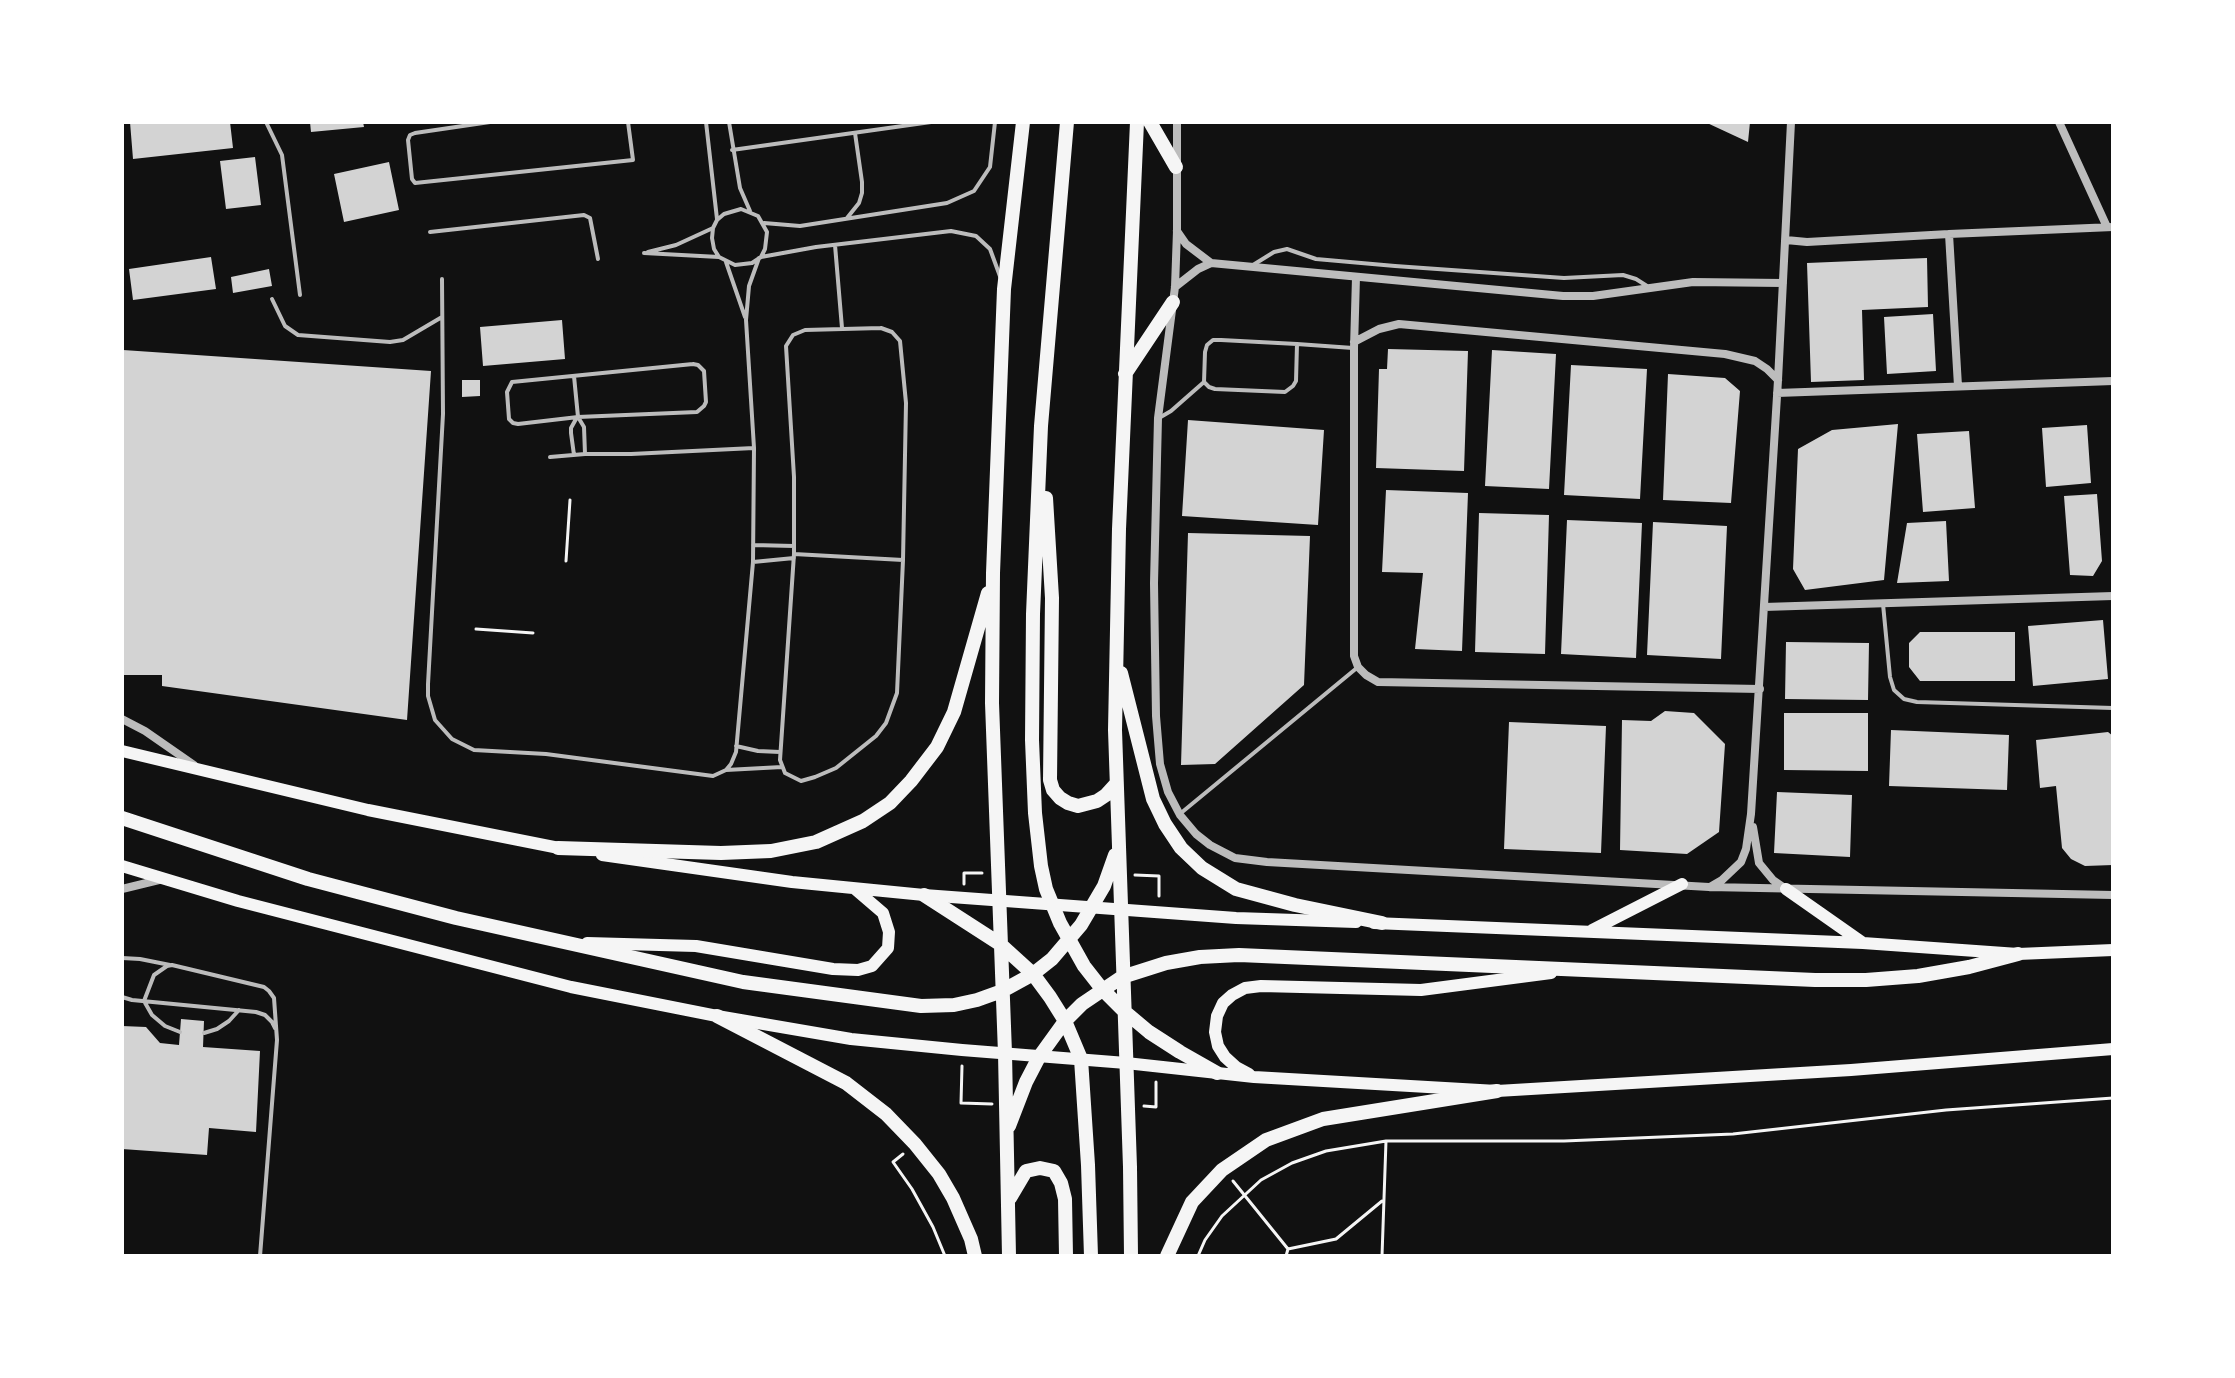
<!DOCTYPE html>
<html>
<head>
<meta charset="utf-8">
<style>
  body { margin:0 }
  #map { position:relative; width:2235px; height:1378px; overflow:hidden; background:#111; font-family:"Roboto Condensed",sans-serif }
  canvas { display:block }
  .frame { position:absolute; inset:0; border:124px solid #fff; pointer-events:none }
</style>
</head>
<body>
<div id="map">
<canvas width="2235" height="1378"></canvas>
<div class="frame"></div>
</div>
<script>
const ctx = document.querySelector('canvas').getContext('2d');
ctx.lineJoin = 'round';
function fillPath(path, color) {
  ctx.fillStyle = color;
  ctx.fill(path, 'evenodd');
}
function shape(rows) {
  const path = new Path2D();
  for (const r of rows) {
    path.moveTo(r[0], r[1]);
    for (let i = 2; i < r.length; i += 2) path.lineTo(r[i], r[i + 1]);
  }
  return path;
}
function stroke(path, color, width, dash) {
  ctx.strokeStyle = color;
  ctx.lineWidth = width;
  ctx.lineCap = dash ? 'butt' : 'round';
  ctx.setLineDash(dash || []);
  ctx.stroke(path);
}
fillPath(shape([
  [130,122,230,122,233,148,133,159],
  [310,122,363,122,364,127,311,132],
  [1705,122,1750,122,1748,142],
  [255,157,261,205,226,209,220,161],
  [389,162,399,210,344,222,334,174],
  [211,257,216,289,133,300,129,269],
  [1927,258,1928,307,1862,310,1864,380,1811,382,1807,263],
  [269,269,272,286,233,293,231,277],
  [1933,314,1936,371,1887,374,1884,317],
  [562,320,565,359,483,366,480,327],
  [1388,349,1468,351,1464,471,1376,468,1379,369,1387,369],
  [123,350,431,371,407,720,162,686,162,675,122,675],
  [1492,350,1556,354,1549,489,1485,486],
  [1571,365,1647,369,1640,499,1564,495],
  [1668,374,1725,378,1740,391,1731,503,1663,500],
  [462,380,480,380,480,396,462,397],
  [1188,420,1324,430,1318,525,1182,516],
  [1898,424,1884,580,1805,590,1793,569,1798,449,1832,430],
  [2087,425,2091,483,2046,487,2042,428],
  [1969,431,1975,508,1923,512,1917,434],
  [1386,490,1468,493,1462,651,1415,649,1423,573,1382,572],
  [2097,494,2102,561,2093,576,2070,575,2064,496],
  [1479,513,1549,515,1545,654,1475,652],
  [1567,520,1642,523,1636,658,1561,654],
  [1946,521,1949,581,1897,583,1907,523],
  [1653,522,1727,526,1721,659,1647,655],
  [1188,533,1310,536,1304,685,1215,764,1181,765],
  [2103,620,2108,679,2033,686,2028,626],
  [1920,632,2015,632,2015,681,1920,681,1909,667,1909,643],
  [1786,642,1869,643,1868,700,1785,699],
  [1665,711,1694,713,1725,744,1719,832,1687,854,1620,850,1622,720,1651,721],
  [1784,713,1868,713,1868,771,1784,770],
  [1509,722,1606,726,1601,853,1504,849],
  [1891,730,2009,735,2007,790,1889,786],
  [2108,732,2113,736,2113,865,2085,866,2071,859,2062,848,2056,786,2040,788,2036,740],
  [1777,792,1852,795,1850,857,1774,853],
  [181,1019,204,1021,203,1047,260,1051,256,1132,209,1128,207,1155,122,1149,122,1026,146,1027,160,1043,179,1045]
]), '#d3d3d3');
stroke(shape([
  [566,561,570,500],
  [476,629,533,633],
  [1135,875,1159,876,1159,896],
  [964,884,964,873,982,873],
  [962,1066,961,1103,992,1104],
  [1144,1106,1156,1107,1156,1082],
  [903,1154,893,1162,912,1189,933,1227,945,1256],
  [1233,1181,1288,1249,1286,1256],
  [1288,1249,1336,1239,1382,1201],
  [1198,1256,1205,1240,1222,1216,1261,1180,1292,1163,1326,1151,1386,1141,1564,1141,1733,1134,1946,1110,2113,1098],
  [1382,1256,1386,1141]
]), '#f5f5f5', 3);
stroke(shape([
  [266,122,282,155,300,295],
  [490,122,415,133,410,135,408,140,412,179,415,183,633,160,628,122],
  [706,122,717,219],
  [729,122,740,188,750,211],
  [732,150,931,122],
  [847,218,859,203,862,193,862,182,855,133],
  [764,223,800,226,947,203,974,191,990,167,995,122],
  [430,232,584,215,590,218,598,259],
  [835,245,842,328],
  [648,252,676,245,713,228],
  [644,253,719,257],
  [761,257,765,249,767,232,758,216,741,209,724,214,717,220,713,228,712,238,714,249,719,257,735,265,752,263,761,257,816,247,951,231,976,236,990,249,1001,279],
  [726,262,745,317],
  [1253,265,1274,252,1287,249,1316,259,1395,266,1564,278,1623,275,1636,279,1647,286],
  [442,279,443,414,428,684,428,696,435,720,452,739,474,750,546,754,713,776,726,770,731,764,736,752,753,562,754,448,746,320,749,286,759,258],
  [272,299,285,326,298,335,390,342,403,340,442,317],
  [881,328,892,332,900,341,906,403,903,560,897,693,886,723,876,736,836,768,815,777,801,781,785,773,780,760,794,554,794,477,786,346,793,335,805,330,881,328],
  [1297,344,1296,381,1293,386,1285,392,1215,389,1209,387,1204,382,1205,352,1207,345,1213,340,1221,340,1297,344,1353,348],
  [693,364,698,365,704,371,706,402,704,406,697,412,578,417,518,424,513,423,509,419,507,392,512,382,693,364],
  [574,376,578,417,584,427,585,454],
  [1159,418,1171,411,1204,382],
  [574,455,571,433,571,428,576,419],
  [550,457,585,454,631,454,754,448],
  [753,545,794,546],
  [794,554,903,560],
  [753,562,794,558],
  [1883,604,1890,677,1894,690,1904,699,1917,702,2113,708],
  [736,746,758,751,780,752],
  [726,770,782,767],
  [1181,813,1358,667],
  [122,958,140,959,170,965],
  [122,997,132,1000,256,1012,265,1015,272,1022,275,1028],
  [180,1032,165,1026,152,1015,144,1001,154,975,167,966,172,965,264,987,269,991,274,998,277,1040,260,1256],
  [204,1033,217,1029,229,1021,239,1010],
  [122,1256,127,1256]
]), '#bcbcbc', 4);
stroke(shape([
  [1177,122,1177,231,1175,287,1158,418,1154,583,1156,716,1160,764,1168,792,1180,815,1196,834,1210,845,1235,858,1267,862,1709,887,2113,895],
  [2059,122,2107,227],
  [1177,231,1186,244,1211,263,1563,296,1593,296,1693,282,1783,283],
  [1949,234,1958,386],
  [1786,240,1807,242,1949,234,2113,227],
  [1356,277,1354,348,1354,656,1358,667,1366,675,1378,682,1760,689],
  [1175,287,1198,269,1211,263],
  [1354,342,1379,329,1399,324,1725,354,1755,361,1767,369,1778,380],
  [1777,393,2113,381],
  [1764,607,2113,596],
  [122,719,145,731,194,765],
  [1753,827,1759,863,1773,880,1786,889],
  [1710,887,1722,880,1741,862,1746,849,1751,814,1778,380,1791,122],
  [122,889,163,879]
]), '#bcbcbc', 8);
stroke(shape([
  [122,751,368,810,564,849],
  [602,855,792,882,924,895,1236,918,1356,922],
  [122,866,238,901,571,987,717,1016,851,1039,962,1050,1126,1063,1254,1077,1497,1091,1851,1070,2113,1049],
  [1786,889,1863,943],
  [1374,923,1863,943,2018,954,2113,950],
  [1592,930,1682,884],
  [587,943,696,946,833,969,858,970,872,966,888,948,889,932,883,913,855,889],
  [1249,1074,1236,1067,1225,1057,1218,1046,1215,1032,1217,1016,1223,1003,1232,995,1245,988,1261,986,1421,990,1551,973]
]), '#f5f5f5', 12);
stroke(shape([
  [1067,122,1041,426,1033,614,1032,740,1035,813,1041,866,1046,889,1060,923,1084,966,1102,989,1124,1011,1149,1032,1180,1052,1217,1073],
  [1150,122,1176,167],
  [1125,374,1173,302],
  [1046,498,1052,598,1050,780,1053,790,1060,798,1068,803,1078,806,1097,801,1106,795,1116,784],
  [1121,673,1153,799,1165,824,1181,848,1202,868,1236,889,1295,905,1382,923],
  [122,818,308,879,456,918,743,982,921,1006,954,1005,977,1000,1002,991,1033,974,1052,959,1081,925,1104,886,1115,855],
  [558,848,721,853,771,851,816,842,863,821,890,803,911,781,937,747,954,712,988,593],
  [924,895,1000,944,1033,974,1050,997,1065,1021,1081,1059,1088,1165,1091,1256],
  [717,1016,846,1083,886,1114,915,1144,939,1174,953,1198,971,1239,975,1256],
  [1009,1126,1026,1082,1039,1057,1065,1021,1082,1004,1122,977,1166,963,1200,957,1239,955,1815,980,1866,980,1918,976,1969,967,2018,954],
  [1010,1198,1026,1171,1040,1168,1054,1171,1061,1183,1065,1199,1066,1256],
  [1009,1256,1005,1053,992,703,993,573,1004,289,1023,122],
  [1131,1256,1130,1167,1115,730,1119,529,1137,122],
  [1167,1256,1192,1202,1222,1170,1266,1140,1323,1119,1497,1091]
]), '#f5f5f5', 14);
</script>
</body>
</html>
